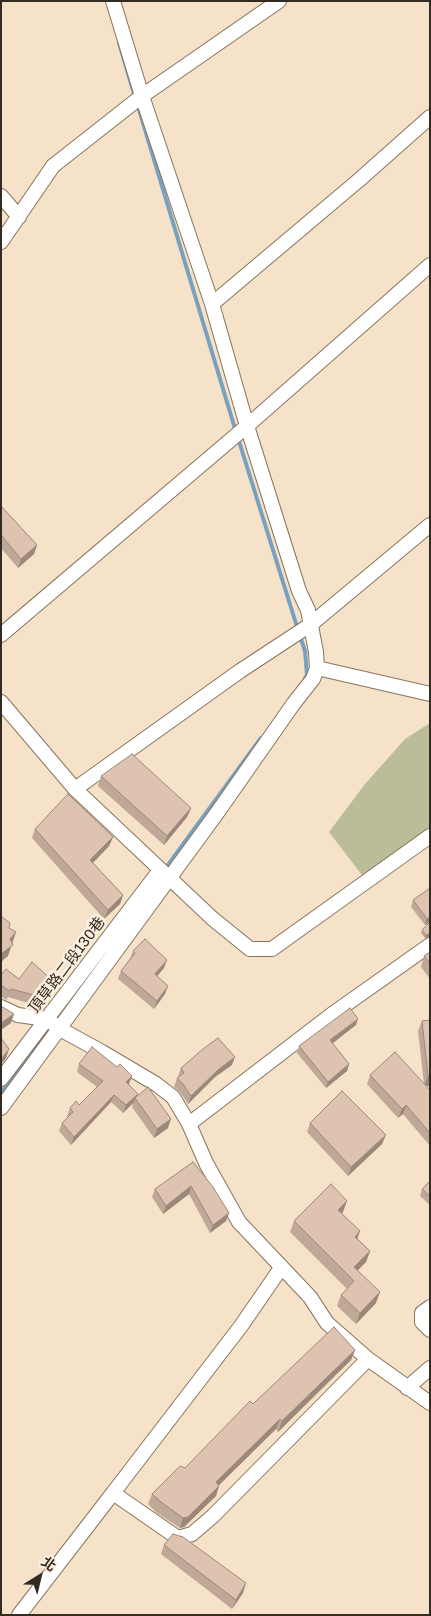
<!DOCTYPE html>
<html>
<head>
<meta charset="utf-8">
<style>
  body { margin:0 }
  #map { position:relative; width:431px; height:1616px; overflow:hidden; background:#f6e2c9; font-family:"Golos Text","Noto Sans TC",sans-serif }
  canvas { display:block }
  .frame { position:absolute; inset:0; border:2px solid #332b21; pointer-events:none }
  .north { position:absolute; left:15px; top:1551px; width:50px; height:50px; -webkit-text-stroke:4px #fdf0e1; paint-order:stroke; rotate:36deg; font-size:14px; font-weight:700; line-height:20px; text-align:center; color:#332b21 }
  .north::after { content:''; display:block; margin:auto; width:18px; height:22px; background:#332b21; clip-path:polygon(50% 0,100% 100%,50% 72%,0 100%) }
</style>
</head>
<body>
<div id="map">
<canvas width="431" height="1616"></canvas>
<div class="frame"></div>
<div class="north">北</div>
</div>
<script>
const ctx = document.querySelector('canvas').getContext('2d');
ctx.lineJoin = 'round';
function fillPath(path, color) {
  ctx.fillStyle = color;
  ctx.fill(path, 'evenodd');
}
function shape(rows) {
  const path = new Path2D();
  for (const r of rows) {
    path.moveTo(r[0], r[1]);
    for (let i = 2; i < r.length; i += 2) path.lineTo(r[i], r[i + 1]);
  }
  return path;
}
function stroke(path, color, width, dash) {
  ctx.strokeStyle = color;
  ctx.lineWidth = width;
  ctx.lineCap = dash ? 'butt' : 'round';
  ctx.setLineDash(dash || []);
  ctx.stroke(path);
}
function label(font, color, halo, rows, align = 'center') {
  ctx.font = font + ' "Golos Text","Noto Sans TC",sans-serif';
  ctx.lineWidth = 5;
  ctx.setLineDash([]);
  ctx.textBaseline = 'middle';
  ctx.strokeStyle = halo;
  ctx.fillStyle = color;
  for (const [text, x, y, turn = 0] of rows) {
    ctx.save();
    ctx.translate(x, y);
    ctx.rotate((+turn || 0) * Math.PI / 180);
    ctx.textAlign = isNaN(turn) ? turn : align;
    if (halo) ctx.strokeText(text, 0, 0);
    ctx.fillText(text, 0, 0);
    ctx.restore();
  }
}
fillPath(shape([
  [430,723,430,828,365,879,329,832,365,784,405,739]
]), '#bbbd99');
stroke(shape([
  [119,43,135,97],
  [137,103,236,432],
  [238,438,298,630],
  [300,636,305,651,307,675,305,678],
  [165,869,261,738],
  [55,1021,73,996],
  [1,1093,50,1027]
]), '#78a1c0', 4);
const minor = shape([
  [1,196,19,217],
  [1,242,53,166,142,96,279,1],
  [212,304,359,180,430,117],
  [1,635,247,426,430,265],
  [317,668,430,694],
  [1,702,75,789,213,919,250,949,272,949,430,836],
  [75,789,240,671,310,625,430,525],
  [1,1007,18,1015,47,1019,60,1029,102,1052,156,1084,173,1097,189,1124,206,1163,239,1222,310,1297,327,1323,368,1359,430,1403],
  [1,1079,160,870],
  [1,1108,217,813,294,703,313,679,317,668,316,652,308,610,299,591,247,426,212,304,142,96,113,1],
  [189,1124,331,1015,430,945],
  [430,1307,422,1313,422,1322,430,1330],
  [407,1388,430,1368],
  [113,1493,241,1326,281,1268],
  [19,1615,113,1493,178,1538,192,1534,213,1516,368,1359]
]);
stroke(minor, '#86745d', 16);
stroke(minor, '#fff', 14);
fillPath(shape([
  [1,506,37,545,34,554,18,568,1,548],
  [101,776,191,808,187,817,164,845,98,786],
  [35,829,113,837,109,846,93,863,123,895,120,904,104,919,32,838],
  [430,888,430,922,425,925,411,907,413,900],
  [422,930,430,937,425,938,421,933],
  [133,951,164,968,157,976,165,994,154,1009,118,979,121,971,130,959],
  [430,952,430,979,421,967,424,956],
  [1,975,19,979,52,980,49,988,35,1005,8,997,6,1000,1,996],
  [430,1020,430,1086,426,1086,430,1090,430,1146,403,1114,398,1118,367,1084,370,1075,424,1084,418,1031,422,1021],
  [356,1025,332,1043,349,1064,347,1071,326,1088,297,1053,299,1046],
  [79,1064,129,1084,128,1084,138,1094,136,1097,168,1128,154,1138,132,1107,133,1103,123,1113,111,1102,71,1145,59,1131,62,1123,68,1117,67,1116,70,1108,79,1105,97,1087,77,1072],
  [232,1065,215,1077,188,1104,180,1092,174,1087,177,1078,178,1077,181,1068],
  [310,1123,382,1144,348,1176,307,1132],
  [193,1162,229,1213,226,1221,210,1233,189,1194,163,1214,152,1197,155,1189],
  [430,1181,430,1205,420,1196,422,1189],
  [343,1212,342,1213,358,1239,370,1251,366,1262,358,1270,376,1303,356,1324,337,1306,341,1295,347,1289,290,1232,294,1221],
  [355,1350,351,1360,278,1432,276,1429,219,1485,216,1496,184,1527,180,1528,157,1513,148,1504,152,1494,185,1468,253,1404],
  [164,1545,243,1593,232,1609,161,1554]
]), '#bfa897');
fillPath(shape([
  [37,545,34,554,18,568,21,559],
  [191,808,187,817,164,845,167,836],
  [113,837,109,846,87,869,90,860],
  [123,895,120,904,104,919,108,910],
  [430,917,430,922,425,925,427,919],
  [16,932,8,956,1,962,1,954,10,939],
  [430,934,430,937,425,938,426,935],
  [167,960,164,968,152,982,155,974],
  [52,980,49,988,35,1005,38,996],
  [168,986,165,994,154,1009,157,1001],
  [14,1014,11,1023,1,1030,1,1023],
  [358,1019,356,1025,328,1047,330,1040],
  [9,1049,6,1058,1,1064,1,1059],
  [235,1057,232,1065,215,1077,188,1104,191,1096,219,1069],
  [349,1064,347,1071,326,1088,328,1082],
  [132,1076,129,1084,123,1090,126,1082],
  [428,1076,430,1076,430,1086,424,1086],
  [138,1094,133,1103,123,1113,126,1105],
  [114,1095,111,1102,71,1145,74,1137],
  [406,1105,403,1114,398,1118,402,1109],
  [171,1119,168,1128,154,1138,157,1129],
  [386,1135,382,1144,348,1176,351,1167],
  [191,1186,189,1194,163,1214,166,1206],
  [347,1201,343,1212,334,1221,338,1210],
  [229,1213,226,1221,210,1233,213,1225],
  [360,1231,356,1243,355,1237],
  [370,1251,366,1262,350,1278,354,1267],
  [380,1292,376,1303,356,1324,360,1313],
  [355,1350,351,1360,278,1432,282,1421],
  [280,1419,276,1429,212,1492,216,1482],
  [219,1486,216,1496,184,1527,180,1528,183,1518],
  [246,1583,243,1593,232,1609,236,1600]
]), '#9b887b');
const building = shape([
  [1,506,37,545,21,559,1,535,1,506],
  [132,754,191,808,167,836,101,776,132,754],
  [68,794,113,837,90,860,123,895,108,910,35,829,68,794],
  [430,888,430,917,427,919,413,900,430,888],
  [1,916,10,923,9,928,16,932,10,939,13,945,1,954,1,916],
  [430,922,430,934,426,935,422,930,430,922],
  [145,939,167,960,155,974,168,986,157,1001,121,971,135,953,133,951,145,939],
  [430,952,430,963,424,956,430,952],
  [32,962,52,980,38,996,11,989,9,991,1,985,1,975,6,969,19,979,32,962],
  [1,1006,14,1014,1,1023,1,1006],
  [350,1008,358,1019,330,1040,349,1064,328,1082,299,1046,350,1008],
  [430,1020,430,1076,428,1076,422,1021,430,1020],
  [1,1038,9,1049,1,1059,1,1038],
  [218,1038,235,1057,219,1069,191,1096,183,1084,177,1078,184,1073,181,1068,203,1049,218,1038],
  [92,1047,117,1067,120,1064,132,1076,126,1082,138,1094,126,1105,114,1095,74,1137,62,1123,73,1112,70,1108,76,1101,79,1105,103,1081,79,1064,92,1047],
  [395,1052,430,1090,430,1133,406,1105,402,1109,370,1075,395,1052],
  [148,1087,171,1119,157,1129,135,1098,148,1087],
  [342,1091,386,1135,351,1167,310,1123,342,1091],
  [193,1162,213,1187,229,1213,213,1225,191,1186,166,1206,155,1189,193,1162],
  [430,1181,430,1196,422,1189,430,1181],
  [331,1184,347,1201,338,1210,360,1231,355,1237,370,1251,354,1267,380,1292,360,1313,341,1295,354,1281,294,1221,331,1184],
  [334,1327,355,1350,282,1421,280,1419,216,1482,219,1486,188,1517,183,1518,161,1502,152,1494,180,1466,185,1468,250,1401,253,1404,334,1327],
  [173,1534,183,1537,246,1583,236,1600,164,1545,173,1534]
]);
fillPath(building, '#dec3b0');
stroke(building, '#9b887b', 1);
label('15px', '#332b21', '#fdf0e1', [
  ["頂草路二段130巷",67,965,-53]
]);
</script>
</body>
</html>
